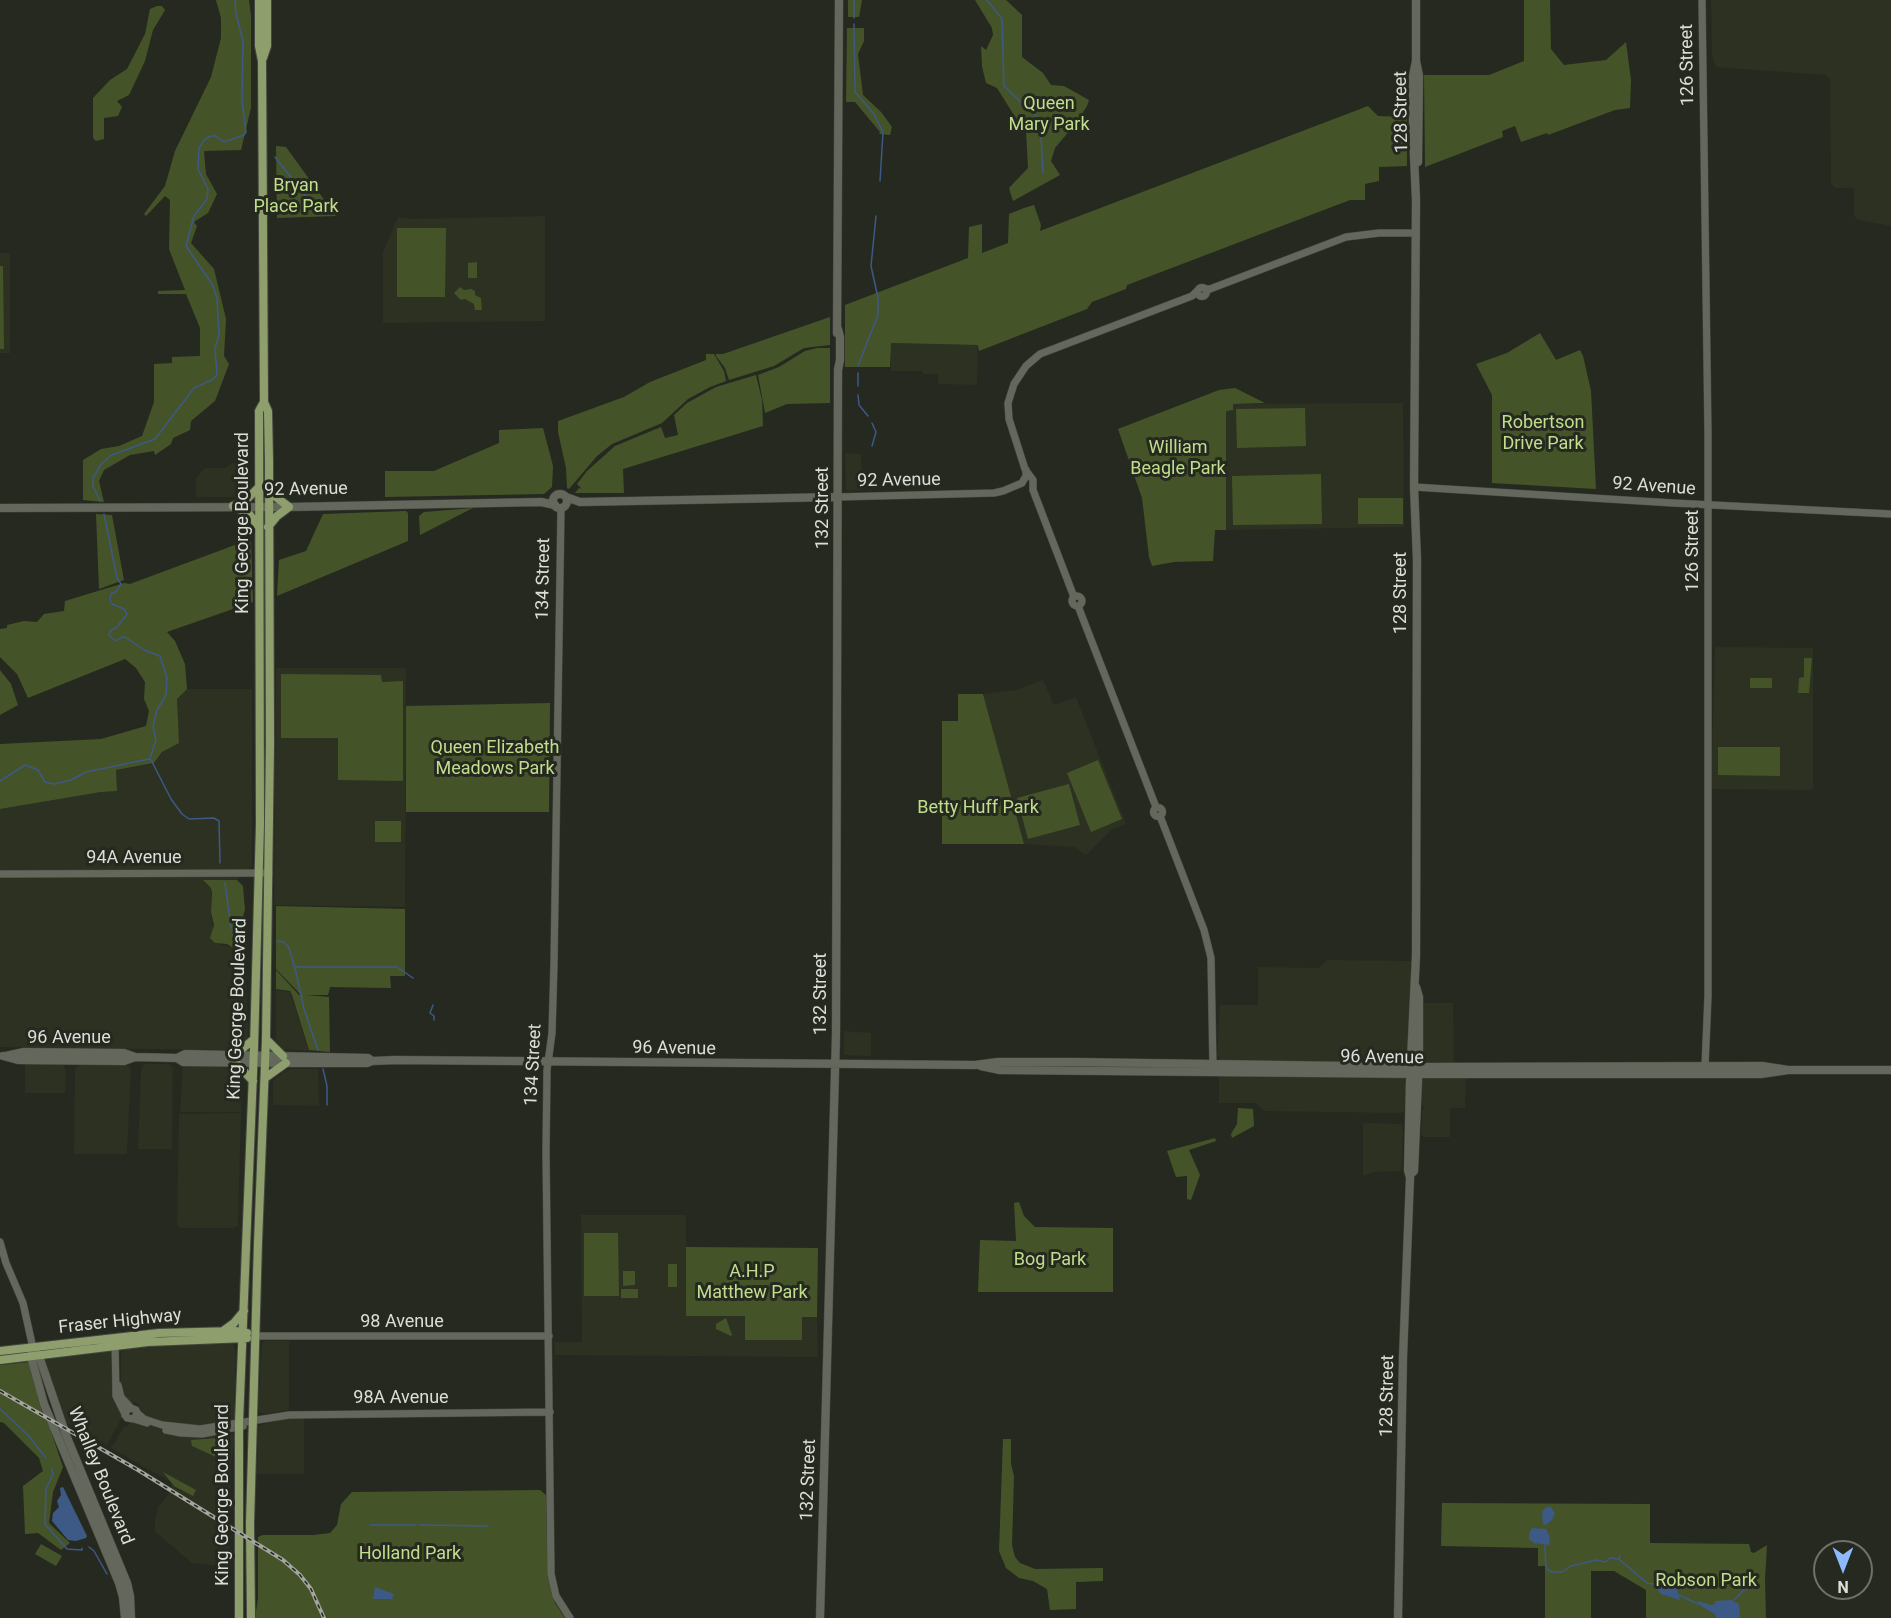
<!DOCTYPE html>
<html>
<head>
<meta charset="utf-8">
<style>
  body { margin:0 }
  #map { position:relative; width:1891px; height:1618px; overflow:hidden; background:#262920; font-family:Roboto,sans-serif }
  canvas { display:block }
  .north { position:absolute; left:1813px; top:1540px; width:60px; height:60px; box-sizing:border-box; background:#262920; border:2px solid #6f716a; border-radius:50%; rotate:180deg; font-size:16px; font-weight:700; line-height:24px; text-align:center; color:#dcded8 }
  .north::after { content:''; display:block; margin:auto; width:21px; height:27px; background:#8eb9fc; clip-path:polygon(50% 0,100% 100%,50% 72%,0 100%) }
</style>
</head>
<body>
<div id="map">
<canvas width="1891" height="1618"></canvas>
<div class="north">N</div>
</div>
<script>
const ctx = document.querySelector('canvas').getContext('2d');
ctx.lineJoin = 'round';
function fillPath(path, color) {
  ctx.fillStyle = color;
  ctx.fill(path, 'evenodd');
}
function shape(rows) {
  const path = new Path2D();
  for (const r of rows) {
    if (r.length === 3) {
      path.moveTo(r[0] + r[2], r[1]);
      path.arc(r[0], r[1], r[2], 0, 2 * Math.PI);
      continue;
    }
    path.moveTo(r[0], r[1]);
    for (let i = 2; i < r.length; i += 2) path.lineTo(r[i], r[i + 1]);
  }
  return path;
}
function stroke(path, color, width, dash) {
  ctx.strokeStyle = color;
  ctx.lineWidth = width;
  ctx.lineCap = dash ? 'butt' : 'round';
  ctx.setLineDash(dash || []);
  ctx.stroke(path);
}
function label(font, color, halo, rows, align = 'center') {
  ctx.font = font + ' Roboto,sans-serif';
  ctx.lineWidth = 6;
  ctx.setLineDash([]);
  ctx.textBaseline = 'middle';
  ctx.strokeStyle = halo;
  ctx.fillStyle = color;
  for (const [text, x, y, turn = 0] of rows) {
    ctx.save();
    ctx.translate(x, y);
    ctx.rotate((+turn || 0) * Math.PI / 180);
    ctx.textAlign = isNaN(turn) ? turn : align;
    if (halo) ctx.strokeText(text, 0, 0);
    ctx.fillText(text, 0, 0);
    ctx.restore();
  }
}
fillPath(shape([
  [1711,0,1891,0,1891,226,1858,220,1854,216,1854,188,1835,188,1831,183,1830,79,1825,75,1716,67,1712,56],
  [545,216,545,321,383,323,383,252,398,217,411,219],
  [0,253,10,253,10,353,0,353],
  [890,343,978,345,977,385,938,384,938,374,923,374,923,371,891,371],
  [1403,403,1404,527,1226,530,1226,404],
  [845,453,861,454,862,490,848,491,846,489],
  [250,462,252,489,248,495,243,497,196,497,196,478,205,468,226,468,231,463],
  [1715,647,1813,648,1813,790,1711,789],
  [276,668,406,668,405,907,274,905],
  [1043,680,1054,705,1076,697,1126,824,1111,830,1086,855,1074,847,1024,844,983,694,1016,690],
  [187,689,252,689,252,866,237,880,203,881,211,888,211,912,215,943,245,950,248,1035,244,1043,228,1050,0,1047,0,809,101,792,117,791,115,770,154,764,162,752,179,743,176,699],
  [1327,960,1411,961,1408,1060,1407,1062,1222,1061,1217,1055,1220,1005,1258,1005,1258,967,1318,968],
  [276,990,290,992,309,1051,283,1049,276,1040],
  [1422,1003,1453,1003,1454,1063,1428,1063,1423,1061],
  [844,1031,871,1033,871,1056,844,1055],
  [25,1063,64,1065,66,1071,65,1093,25,1093],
  [79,1064,125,1064,131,1068,127,1154,74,1154,75,1070],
  [147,1064,169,1064,173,1068,172,1149,138,1149,141,1070,144,1065],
  [183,1064,234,1065,242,1075,241,1112,180,1112],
  [291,1069,318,1069,319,1106,273,1105,273,1081,283,1072],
  [1219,1075,1401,1077,1404,1078,1406,1083,1406,1107,1404,1112,1400,1113,1264,1111,1256,1103,1219,1103],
  [1424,1078,1466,1078,1465,1108,1450,1108,1450,1137,1424,1137,1421,1134,1422,1111,1424,1108,1420,1100,1421,1082],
  [241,1113,238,1226,233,1228,180,1228,177,1225,179,1114],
  [1363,1123,1401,1124,1403,1126,1402,1169,1399,1171,1375,1172,1363,1176],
  [581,1215,686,1215,686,1315,817,1317,818,1357,555,1355,555,1342,582,1342],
  [265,1341,289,1341,289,1410,264,1414,259,1412,258,1408,262,1344],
  [231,1343,234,1345,236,1351,234,1421,219,1426,175,1426,141,1414,139,1405,135,1402,132,1404,124,1397,121,1384,121,1354,125,1347],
  [111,1350,112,1388,123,1416,107,1445,65,1422,45,1366,46,1360,50,1358],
  [304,1417,304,1474,257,1474,258,1426,280,1419],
  [133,1422,143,1423,166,1431,229,1432,235,1435,231,1465,229,1543,231,1567,192,1563,155,1532,155,1519,158,1507,168,1495,173,1483,111,1448,124,1427]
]), '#2c3122');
fillPath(shape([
  [216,0,249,0,251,16,251,108,241,150,204,151,206,174,217,194,208,213,194,222,197,226,191,243,214,269,226,319,224,356,229,364,215,401,191,421,190,430,173,438,171,444,155,455,154,451,130,455,104,470,99,481,104,502,83,500,83,460,101,449,119,446,142,436,154,402,154,364,172,363,172,357,200,356,200,328,186,294,158,294,158,291,185,290,169,249,170,200,165,196,146,216,144,214,165,186,175,151,211,77,221,38,221,18],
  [848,0,862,0,859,17,848,17],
  [975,0,1006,0,1022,15,1022,57,1043,73,1051,85,1064,86,1089,100,1087,106,1076,123,1055,148,1051,161,1060,175,1013,201,1009,188,1028,168,1026,130,1024,131,997,88,986,83,982,66,981,46,986,50,993,35,992,28],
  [1524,0,1550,0,1551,49,1564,65,1606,60,1626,42,1631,80,1630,108,1615,110,1548,135,1547,133,1521,142,1515,126,1502,131,1503,137,1425,167,1424,75,1489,75,1524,61],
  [157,6,162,6,165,10,153,30,145,61,129,95,117,101,122,107,118,116,104,118,104,139,96,141,93,138,93,98,110,80,127,69,145,34,150,9],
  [847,28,864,28,864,41,858,54,863,95,881,112,892,127,890,135,879,134,880,132,855,102,846,102],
  [1368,106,1378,116,1407,117,1407,166,1379,167,1379,181,1365,184,1365,200,1350,200,1127,285,1126,289,1092,302,1087,309,979,351,978,345,891,343,890,367,845,367,845,305,968,258,969,227,982,224,982,253,1008,243,1009,214,1024,208,1034,205,1041,225,1040,231],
  [276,146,286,147,336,216,277,218],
  [397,228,446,228,445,297,397,297],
  [477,262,477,278,468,278,468,263],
  [0,266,3,266,4,349,0,349],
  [460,287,464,290,471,289,475,291,475,295,481,298,482,310,475,310,474,304,465,299,461,300,454,293],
  [830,317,830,345,804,348,774,366,729,380,725,368,716,356,716,354,723,354],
  [1540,333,1556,360,1580,350,1583,356,1591,391,1596,489,1492,483,1492,395,1476,364,1507,353],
  [817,348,830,348,830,403,787,404,765,413,758,375,779,367,805,351],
  [706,354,714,354,724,371,726,381,710,387,688,399,662,423,612,444,597,456,569,489,567,488,566,468,558,432,558,421,624,397,650,382,706,360],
  [756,375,762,400,763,426,623,469,624,493,575,493,579,488,582,489,577,484,587,471,615,446,661,427,665,438,678,435,674,415,687,403,716,387],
  [1235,388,1265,403,1233,404,1233,410,1226,411,1226,530,1215,530,1213,561,1174,562,1152,566,1149,557,1142,498,1118,429,1219,390],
  [1305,408,1306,446,1237,448,1236,409],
  [543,428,553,466,552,487,544,494,385,497,385,471,434,471,499,443,499,430],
  [1321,474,1322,524,1233,525,1232,476],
  [1358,498,1403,498,1403,524,1358,524],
  [473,508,420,535,419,516,424,512],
  [406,511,408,513,408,541,277,596,279,560,306,551,323,514],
  [96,514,112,515,124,580,99,589],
  [251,539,253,602,167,632,175,641,185,664,187,689,177,699,179,743,162,752,154,763,116,770,117,791,101,792,0,809,0,744,101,739,146,726,149,711,144,699,145,682,136,668,125,659,28,698,17,674,0,657,0,629,7,628,7,625,24,621,37,622,44,614,64,611,65,601,124,583,130,584],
  [1804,658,1812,658,1809,693,1798,693,1799,678,1804,677],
  [0,670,11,684,18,705,0,715],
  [281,674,381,675,382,682,403,681,403,781,338,780,338,738,281,738],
  [1750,678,1772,678,1772,688,1750,688],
  [958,694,983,694,1024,844,942,844,942,721,958,721],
  [550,703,549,812,406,812,406,706],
  [1718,747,1780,747,1780,776,1718,775],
  [1098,760,1122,819,1091,832,1067,773],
  [1069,784,1080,825,1028,839,1017,798],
  [375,821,401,821,401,842,375,842],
  [203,880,237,880,243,886,245,910,243,916,248,918,244,931,247,950,235,949,227,944,215,943,210,938,214,925,211,912,212,893,211,888],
  [276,906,405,909,405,976,390,976,391,988,330,987,328,995,305,995,329,997,330,1052,309,1050,292,995,290,991,276,989,276,970,299,995,301,995,276,969],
  [1238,1108,1253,1109,1254,1126,1232,1138,1231,1134,1237,1124],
  [1215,1138,1216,1141,1189,1150,1200,1175,1191,1200,1187,1199,1187,1176,1176,1177,1167,1151],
  [1019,1202,1024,1216,1035,1227,1113,1228,1113,1292,978,1292,980,1240,1016,1241,1014,1203],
  [584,1233,618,1233,619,1296,584,1296],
  [686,1247,818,1248,817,1317,802,1317,802,1340,745,1340,745,1316,686,1316],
  [668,1264,677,1264,677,1287,668,1287],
  [623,1271,635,1271,635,1285,623,1286],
  [621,1289,638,1289,638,1298,621,1298],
  [726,1318,732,1335,731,1336,716,1329,716,1324],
  [30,1362,42,1405,63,1467,53,1492,49,1523,70,1543,61,1550,38,1533,25,1534,23,1486,43,1471,39,1458,4,1423,0,1422,0,1365],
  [219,1438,224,1442,218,1458,192,1446,191,1440],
  [1003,1439,1011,1439,1011,1464,1014,1476,1012,1545,1015,1557,1020,1563,1035,1569,1103,1568,1103,1581,1076,1582,1076,1609,1050,1610,1047,1589,1033,1581,1019,1578,1006,1568,999,1551],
  [163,1472,196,1490,193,1496,174,1486],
  [540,1490,546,1495,548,1578,555,1603,565,1618,255,1618,258,1598,258,1537,263,1535,314,1535,330,1533,337,1525,341,1504,352,1492],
  [1442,1503,1650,1504,1650,1543,1749,1544,1751,1552,1754,1553,1767,1545,1765,1579,1766,1618,1646,1618,1646,1590,1614,1571,1591,1571,1591,1618,1545,1618,1545,1566,1538,1566,1538,1548,1441,1546],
  [41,1544,62,1556,56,1566,35,1554]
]), '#455428');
fillPath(shape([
  [63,1487,87,1536,86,1538,76,1541,68,1540,52,1521,53,1513,59,1507,57,1501,61,1495,60,1488],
  [1550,1506,1555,1513,1552,1520,1546,1525,1543,1524,1542,1512,1545,1508],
  [1532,1528,1546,1529,1550,1537,1549,1545,1534,1543,1529,1539,1529,1534],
  [1664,1579,1675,1581,1680,1600,1661,1594,1653,1585,1645,1583,1656,1583],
  [375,1587,394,1594,392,1599,373,1599],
  [1731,1600,1739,1604,1740,1618,1716,1618,1716,1615,1698,1604,1698,1601,1711,1605,1715,1604,1715,1601]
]), '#3d5986');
stroke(shape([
  [987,0,1002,19,1004,86,1040,120,1043,173],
  [854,18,854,0],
  [854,24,855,92,874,114,883,132,880,181],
  [275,157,308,199],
  [858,366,878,315,878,298,871,266,876,216],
  [858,373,858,386],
  [858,395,859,405,868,416],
  [872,446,876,432,872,423],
  [100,501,93,486,93,478,102,463,112,455,155,439,194,388,212,380,217,375,215,348,219,335,217,298,212,284,186,246,194,216,207,199,208,189,198,169,199,148,204,140,211,136,216,136,224,142,244,135,246,132,242,101,243,41,236,14,235,0],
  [104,514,117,578,121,584,117,591,111,594,110,600,112,604,124,609,127,614,117,627,110,631,109,635,116,641,122,637,125,637,144,650,160,656,167,678,166,695,157,710,153,726,156,740,150,758,171,799,182,814,189,819,214,818,219,821,220,863],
  [0,781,25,765,38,770,45,782,54,784,71,780,86,772,149,759],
  [225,883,231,927,235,934,242,938],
  [277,941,284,942,289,948,296,972,304,1009,318,1050],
  [293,964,297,967,397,967,413,978],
  [433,1005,430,1013,434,1016,434,1020],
  [323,1069,327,1086,327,1105],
  [0,1409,28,1435,46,1458],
  [52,1469,53,1474,46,1489,45,1524,67,1549,82,1550,82,1548],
  [370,1525,388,1525],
  [389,1525,416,1525],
  [420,1525,488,1526],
  [1545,1545,1546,1569,1552,1572,1562,1572,1571,1566,1596,1560,1605,1562,1610,1558,1619,1559,1620,1556],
  [89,1547,94,1551,107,1574],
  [1620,1560,1647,1583],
  [1679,1595,1698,1604],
  [1734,1600,1747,1587,1751,1586]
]), '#3d5986', 1.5);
const tertiary = shape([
  [1702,0,1708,433,1708,996,1705,1066],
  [1202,292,4.5],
  [1205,289,1210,289,1346,237,1379,233,1416,233],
  [1414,487,1673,503,1891,514],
  [837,497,994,493,1003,491,1022,483,1026,476,1026,470],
  [561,508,554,964,552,1033,547,1070,546,1152,551,1574,556,1596,570,1618],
  [1077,601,5],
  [1074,597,1033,490,1033,480,1025,469,1009,419,1008,403,1014,384,1026,366,1040,354,1192,296,1197,291],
  [1078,606,1156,807],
  [1158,812,4.5],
  [1160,816,1204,930,1211,958,1213,1068],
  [0,874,269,873],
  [0,1242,6,1263,23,1303,33,1348],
  [256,1336,549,1336],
  [115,1341,116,1396,127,1418,134,1419,137,1413,136,1410,131,1408,127,1410,125,1415],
  [118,1385,121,1397,131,1408],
  [137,1413,144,1419,162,1425,200,1429,289,1415,550,1412],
  [134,1419,147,1423],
  [166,1430,181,1433,202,1434,243,1426]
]);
const secondary = shape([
  [1416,0,1416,61,1419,76,1418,162],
  [837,333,839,0],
  [560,501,7],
  [566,497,580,502,837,497],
  [0,508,289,507,541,502,555,505],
  [3,1056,18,1060,124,1061,135,1057,177,1058,185,1054,368,1058,372,1061],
  [6,1056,24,1052,124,1053,135,1057],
  [177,1058,183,1062,286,1063,367,1063,372,1061,396,1060,975,1065,998,1062,1074,1062,1418,1067,1762,1066,1788,1070],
  [981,1066,1000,1070,1417,1074,1761,1074,1788,1070,1891,1070],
  [1410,1175,1414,1171,1419,1058,1419,997,1416,987],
  [36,1351,39,1356,66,1435,127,1583,130,1596,131,1618],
  [32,1352,31,1357,44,1404,119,1583,123,1597,125,1618],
  [820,1618,836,1035,838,370,840,360,840,337,838,329],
  [1398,1618,1403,1357,1410,1178,1408,1170,1410,1080,1416,955,1417,560,1414,487,1416,200,1413,135,1413,76,1416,61]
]);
const primary = shape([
  [263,58,267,46,267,0],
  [233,506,249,514,259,527],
  [233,506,246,500,259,487],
  [268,527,277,516,289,507,276,497,269,489],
  [266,1039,283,1056],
  [236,1054,254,1039],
  [236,1063,253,1081],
  [265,1078,286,1063],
  [223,1331,234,1323,244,1311],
  [0,1351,159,1333,235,1331,247,1333],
  [0,1360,148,1342,247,1338],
  [239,1618,239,1422,254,1048,260,824,259,411,264,402],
  [251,1618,250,1523,258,1242,266,1039,270,744,269,460,268,411,264,402,262,61,259,46,259,0]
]);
stroke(tertiary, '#444740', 8);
stroke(secondary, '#444740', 9);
stroke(primary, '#444740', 10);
stroke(tertiary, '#63675c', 7);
stroke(secondary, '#63675c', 8);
stroke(primary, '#8e9f6d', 8);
const rail = shape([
  [0,1391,138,1470,283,1560,300,1575,311,1589,324,1618]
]);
stroke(rail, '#a3a59e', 4);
stroke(rail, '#262920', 1.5, [4.5]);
label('18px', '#dcded8', '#262920', [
  ["126 Street",1688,65,-91],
  ["128 Street",1402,112,-91],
  ["92 Avenue",899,481,-1],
  ["92 Avenue",1654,487,4],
  ["92 Avenue",306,490,-1],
  ["132 Street",823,508,-90],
  ["King George Boulevard",243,523,-90],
  ["126 Street",1693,551,-90],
  ["134 Street",544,579,-89],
  ["128 Street",1401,593,-90],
  ["94A Avenue",134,858],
  ["132 Street",821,994,-90],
  ["King George Boulevard",238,1009,-88],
  ["96 Avenue",69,1038],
  ["96 Avenue",674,1049,1],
  ["96 Avenue",1382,1058,1],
  ["134 Street",534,1065,-87],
  ["Fraser Highway",120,1322,-6],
  ["98 Avenue",402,1322],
  ["128 Street",1388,1396,-89],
  ["98A Avenue",401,1398],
  ["Whalley Boulevard",100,1476,68],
  ["132 Street",809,1480,-88],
  ["King George Boulevard",223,1495,-90]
]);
label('18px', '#c0de8c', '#262920', [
  ["Queen",1049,104],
  ["Mary Park",1049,125],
  ["Bryan",296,186],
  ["Place Park",296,207],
  ["Robertson",1543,423],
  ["Drive Park",1543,444],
  ["William",1178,448],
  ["Beagle Park",1178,469],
  ["Queen Elizabeth",495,748],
  ["Meadows Park",495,769],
  ["Betty Huff Park",978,808],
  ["Bog Park",1050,1260],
  ["A.H.P",752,1272],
  ["Matthew Park",752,1293],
  ["Holland Park",410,1554],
  ["Robson Park",1706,1581]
]);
</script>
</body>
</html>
